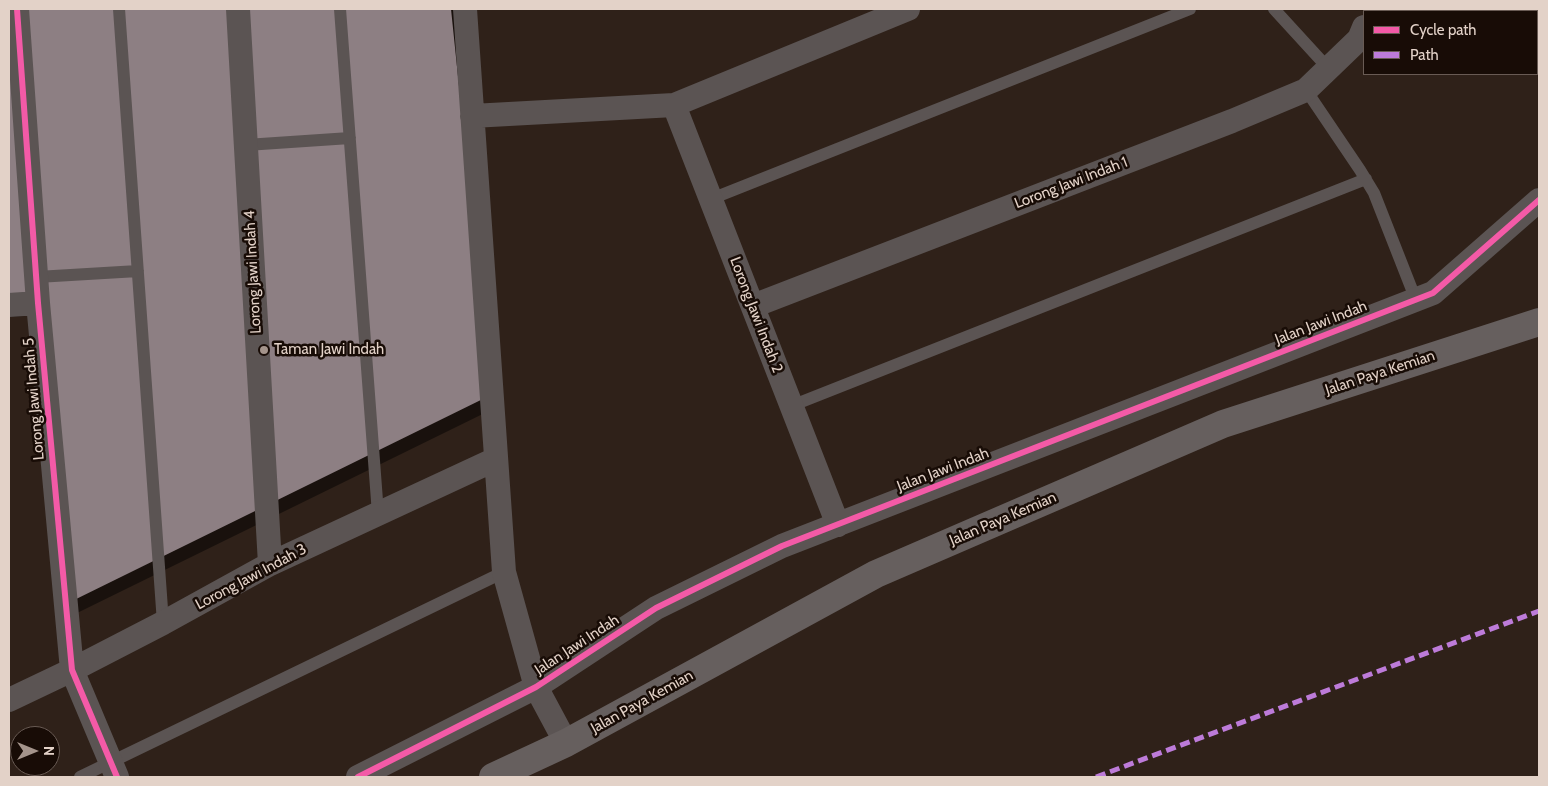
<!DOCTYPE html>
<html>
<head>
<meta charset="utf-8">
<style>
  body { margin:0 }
  #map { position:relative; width:1548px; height:786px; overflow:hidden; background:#2f2119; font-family:Cabin,sans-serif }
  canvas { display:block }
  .frame { position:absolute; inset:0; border:10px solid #e3d2c8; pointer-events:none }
  .legend { position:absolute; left:1363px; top:10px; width:175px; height:65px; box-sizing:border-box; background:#180c06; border:1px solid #695b54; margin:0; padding:6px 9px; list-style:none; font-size:15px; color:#e3d2c8 }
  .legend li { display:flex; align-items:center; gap:10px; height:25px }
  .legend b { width:25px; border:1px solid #695b54 }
  .north { position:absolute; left:10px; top:726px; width:50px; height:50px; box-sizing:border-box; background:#180c06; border:1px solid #695b54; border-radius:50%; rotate:90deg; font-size:14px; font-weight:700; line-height:20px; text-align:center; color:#e3d2c8 }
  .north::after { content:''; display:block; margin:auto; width:18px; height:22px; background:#a4948b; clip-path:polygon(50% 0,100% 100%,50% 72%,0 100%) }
</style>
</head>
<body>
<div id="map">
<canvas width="1548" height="786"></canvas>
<div class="frame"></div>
<ul class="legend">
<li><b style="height:6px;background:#f35aa7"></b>Cycle path</li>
<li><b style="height:6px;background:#bd7bd9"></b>Path</li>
</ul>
<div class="north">N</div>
</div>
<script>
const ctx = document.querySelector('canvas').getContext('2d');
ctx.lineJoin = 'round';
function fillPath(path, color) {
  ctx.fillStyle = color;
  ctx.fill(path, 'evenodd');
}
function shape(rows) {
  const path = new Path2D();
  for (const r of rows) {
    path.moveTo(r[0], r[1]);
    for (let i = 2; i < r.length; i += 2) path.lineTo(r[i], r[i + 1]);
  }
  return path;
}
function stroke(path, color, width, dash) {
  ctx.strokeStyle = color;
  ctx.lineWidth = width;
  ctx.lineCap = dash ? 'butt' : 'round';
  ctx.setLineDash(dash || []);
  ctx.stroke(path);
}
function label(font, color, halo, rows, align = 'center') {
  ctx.font = font + ' Cabin,sans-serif';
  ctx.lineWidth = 5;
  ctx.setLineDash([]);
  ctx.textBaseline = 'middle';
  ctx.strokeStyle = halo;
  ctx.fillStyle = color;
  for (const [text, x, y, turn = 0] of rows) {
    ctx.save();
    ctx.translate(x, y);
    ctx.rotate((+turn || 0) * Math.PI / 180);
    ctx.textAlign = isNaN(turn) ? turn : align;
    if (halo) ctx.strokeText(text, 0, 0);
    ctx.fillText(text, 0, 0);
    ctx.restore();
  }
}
fillPath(shape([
  [9,9,455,9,497,407,73,615,40,315,9,317]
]), '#0007');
fillPath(shape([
  [9,9,451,9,491,395,66,604,38,303,9,306]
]), '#8d7f83');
stroke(shape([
  [119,9,163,623],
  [340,9,378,514],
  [1274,9,1328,68],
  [1482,11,1482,9],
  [1537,53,1539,53],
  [1306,90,1360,170,1374,193,1416,300],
  [246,145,350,138],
  [711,199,1190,9],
  [37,277,138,271],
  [791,406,1366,179],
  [80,777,504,572]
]), '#5b5453', 12);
stroke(shape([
  [17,9,38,303,72,670,117,777],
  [238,9,270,564],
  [465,9,504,572,536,687,566,743],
  [674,105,838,525],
  [472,116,674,105,908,9],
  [9,305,38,303],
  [753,306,1232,121,1306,90,1359,39,1364,27],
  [9,700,72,670,163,623,270,564,496,459],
  [358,777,536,687,656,608,782,546,1433,293,1539,200]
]), '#5b5453', 24);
stroke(shape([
  [493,777,566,743,876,574,1223,424,1539,322]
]), '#665f5e', 28);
stroke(shape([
  [1096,777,1539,611]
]), '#bd7bd9', 5, [10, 5]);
stroke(shape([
  [17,9,38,303,72,670,117,777],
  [358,777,536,687,656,608,782,546,1433,293,1539,200]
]), '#f35aa7', 6);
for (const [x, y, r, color] of [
  [264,350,5,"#a4948b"]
]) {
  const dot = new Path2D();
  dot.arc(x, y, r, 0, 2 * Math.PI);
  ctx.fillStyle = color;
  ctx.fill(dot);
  stroke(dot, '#180c06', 2);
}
label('15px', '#e3d2c8', '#180c06', [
  ["Lorong Jawi Indah 1",1071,183,-21],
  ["Lorong Jawi Indah 4",253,272,-93],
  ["Lorong Jawi Indah 2",756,315,69],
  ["Jalan Jawi Indah",1321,323,-21],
  ["Jalan Paya Kemian",1380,373,-18],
  ["Lorong Jawi Indah 5",34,399,-95],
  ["Jalan Jawi Indah",943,470,-21],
  ["Jalan Paya Kemian",1003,519,-23],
  ["Lorong Jawi Indah 3",251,577,-28],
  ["Jalan Jawi Indah",577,645,-33],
  ["Jalan Paya Kemian",642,702,-29]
]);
label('15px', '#e3d2c8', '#180c06', [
  ["Taman Jawi Indah",274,350]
], 'left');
</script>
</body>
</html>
